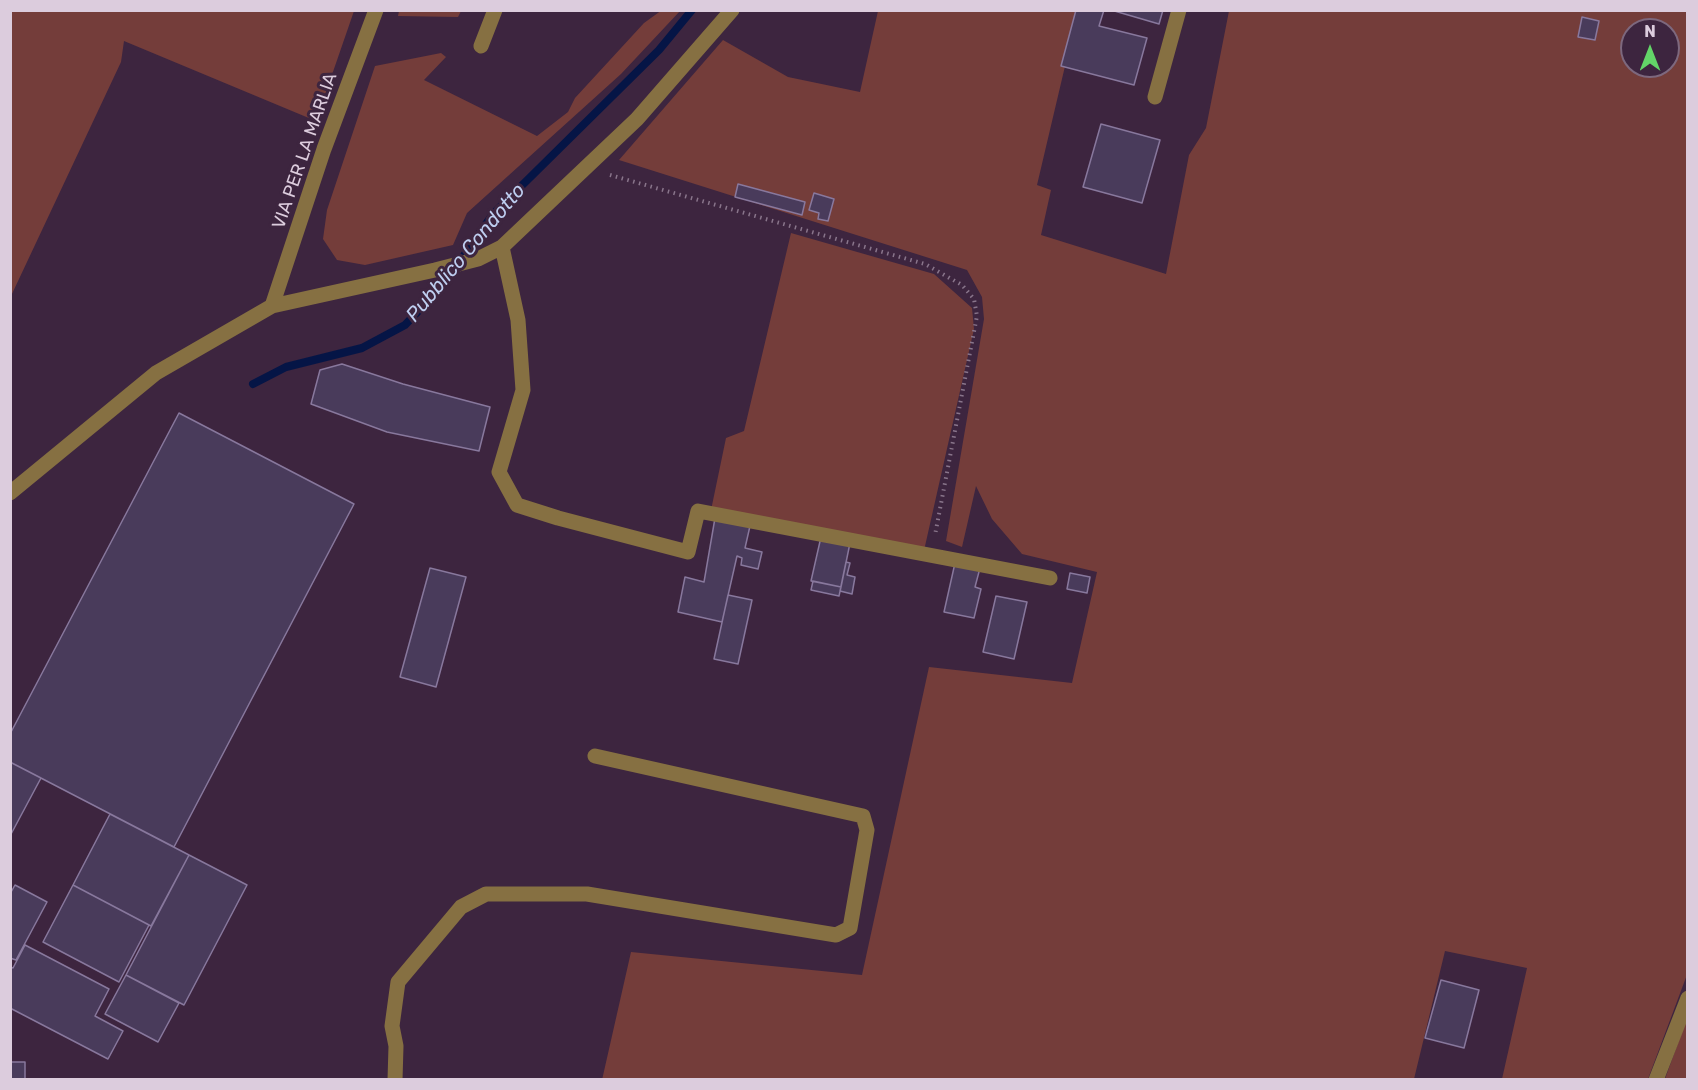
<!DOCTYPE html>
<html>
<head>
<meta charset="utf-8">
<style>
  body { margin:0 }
  #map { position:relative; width:1698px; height:1090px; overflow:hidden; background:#3d253f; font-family:Rubik,sans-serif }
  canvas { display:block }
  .frame { position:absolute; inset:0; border:12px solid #dcccdd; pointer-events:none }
  .north { position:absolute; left:1620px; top:18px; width:60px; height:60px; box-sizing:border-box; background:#3d253f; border:2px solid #7d687e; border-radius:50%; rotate:0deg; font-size:16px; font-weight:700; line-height:24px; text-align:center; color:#dcccdd }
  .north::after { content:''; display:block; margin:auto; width:21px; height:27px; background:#63d468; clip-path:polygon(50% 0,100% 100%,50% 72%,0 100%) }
</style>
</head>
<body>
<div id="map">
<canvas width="1698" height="1090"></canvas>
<div class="frame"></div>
<div class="north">N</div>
</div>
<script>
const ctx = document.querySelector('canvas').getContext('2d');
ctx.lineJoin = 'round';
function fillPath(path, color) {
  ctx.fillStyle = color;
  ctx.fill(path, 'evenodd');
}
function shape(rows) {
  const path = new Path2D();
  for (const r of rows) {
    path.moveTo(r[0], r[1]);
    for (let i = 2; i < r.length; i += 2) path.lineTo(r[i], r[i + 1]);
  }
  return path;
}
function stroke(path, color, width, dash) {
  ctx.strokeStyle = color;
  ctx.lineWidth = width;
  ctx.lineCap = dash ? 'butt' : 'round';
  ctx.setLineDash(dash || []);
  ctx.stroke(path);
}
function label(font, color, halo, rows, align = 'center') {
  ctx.font = font + ' Rubik,sans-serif';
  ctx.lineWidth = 6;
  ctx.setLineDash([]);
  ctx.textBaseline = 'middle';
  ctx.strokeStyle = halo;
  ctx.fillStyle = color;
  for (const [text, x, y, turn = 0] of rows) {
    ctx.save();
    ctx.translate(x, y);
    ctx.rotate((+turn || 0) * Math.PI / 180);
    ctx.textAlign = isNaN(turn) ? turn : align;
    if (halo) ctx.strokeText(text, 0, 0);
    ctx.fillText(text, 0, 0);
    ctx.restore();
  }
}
fillPath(shape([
  [11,10,354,10,354,11,316,121,124,41,121,62,11,296],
  [662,10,680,11,621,74,467,213,453,245,365,265,337,260,323,239,327,210,375,66,441,53,446,57,424,80,537,136,568,112,575,98,644,23],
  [399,11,399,10,461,11,458,17,398,16],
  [878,11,1078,11,1037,185,1051,190,1041,235,1166,274,1189,155,1206,128,1229,11,1687,11,1688,972,1648,1079,1502,1079,1527,968,1445,951,1414,1079,602,1080,631,952,862,975,929,667,1072,683,1097,572,1022,554,992,519,976,486,962,547,946,541,984,319,982,297,967,270,619,160,723,40,788,77,860,92],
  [1632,30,1668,30,1668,66,1632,66],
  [791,233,934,274,972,308,974,329,923,555,710,515,726,438,744,431],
  [1687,1018,1687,1079,1665,1079]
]), '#743d3a');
stroke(shape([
  [253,384,286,367,362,348,405,325,444,284,493,214,659,50,692,10]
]), '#051546', 8);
const building = shape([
  [1076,10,1104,10,1099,26,1147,38,1134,85,1061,66,1076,10],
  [1111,10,1163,10,1159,24,1111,10],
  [1582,17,1599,21,1595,40,1578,37,1582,17],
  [1101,124,1160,140,1142,203,1083,187,1101,124],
  [738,184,805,202,802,215,735,197,738,184],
  [814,193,834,199,828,221,818,219,819,213,809,210,814,193],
  [342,364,403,384,490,407,479,451,387,432,311,404,320,370,342,364],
  [179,413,354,504,174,847,10,762,10,734,179,413],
  [715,518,750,526,745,548,762,552,758,569,741,565,742,558,737,556,722,622,678,612,685,577,704,582,715,518],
  [821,537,850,543,841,587,811,581,821,537],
  [846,562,850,563,847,575,855,577,852,594,840,591,846,562],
  [955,563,980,568,975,587,981,589,974,618,944,612,955,563],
  [430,568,466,577,436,687,400,677,430,568],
  [1070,573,1090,577,1087,593,1067,589,1070,573],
  [813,581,841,587,839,596,811,590,813,581],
  [728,595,752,600,738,664,714,659,728,595],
  [996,596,1027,602,1014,659,983,652,996,596],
  [10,762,41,778,10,836,10,762],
  [110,814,189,855,151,926,73,885,110,814],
  [189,855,247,885,184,1005,126,975,189,855],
  [15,885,47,902,16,960,10,958,10,894,15,885],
  [73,885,149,925,119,982,43,942,73,885],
  [25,945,109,989,95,1016,123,1031,108,1059,10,1008,10,967,13,968,25,945],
  [126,975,179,1003,158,1042,105,1014,126,975],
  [1441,980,1479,990,1464,1048,1425,1038,1441,980],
  [10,1062,25,1062,25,1080,10,1080,10,1062]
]);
fillPath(building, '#493b5b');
stroke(building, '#88789d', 1.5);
stroke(shape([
  [610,175,925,264,962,285,974,299,977,316,935,535]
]), '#89758b', 4, [1.5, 4.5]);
stroke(shape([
  [481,46,495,10],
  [1155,97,1179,10],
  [502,247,518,320,523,390,499,472,517,505,558,518,688,552,698,511,1050,578],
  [272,306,324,149,376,10],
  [10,493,156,373,272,306,435,270,478,259,502,247,637,119,732,10],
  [395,1080,396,1046,392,1026,398,982,461,907,486,894,587,894,836,935,850,928,867,830,863,816,595,756],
  [1656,1080,1688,998]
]), '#867042', 15);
label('18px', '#dcccdd', '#3d253f', [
  ["VIA PER LA MARLIA",305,151,-71]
]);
label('italic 20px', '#becef0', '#3d253f', [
  ["Pubblico Condotto",466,253,-50]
]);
</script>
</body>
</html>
